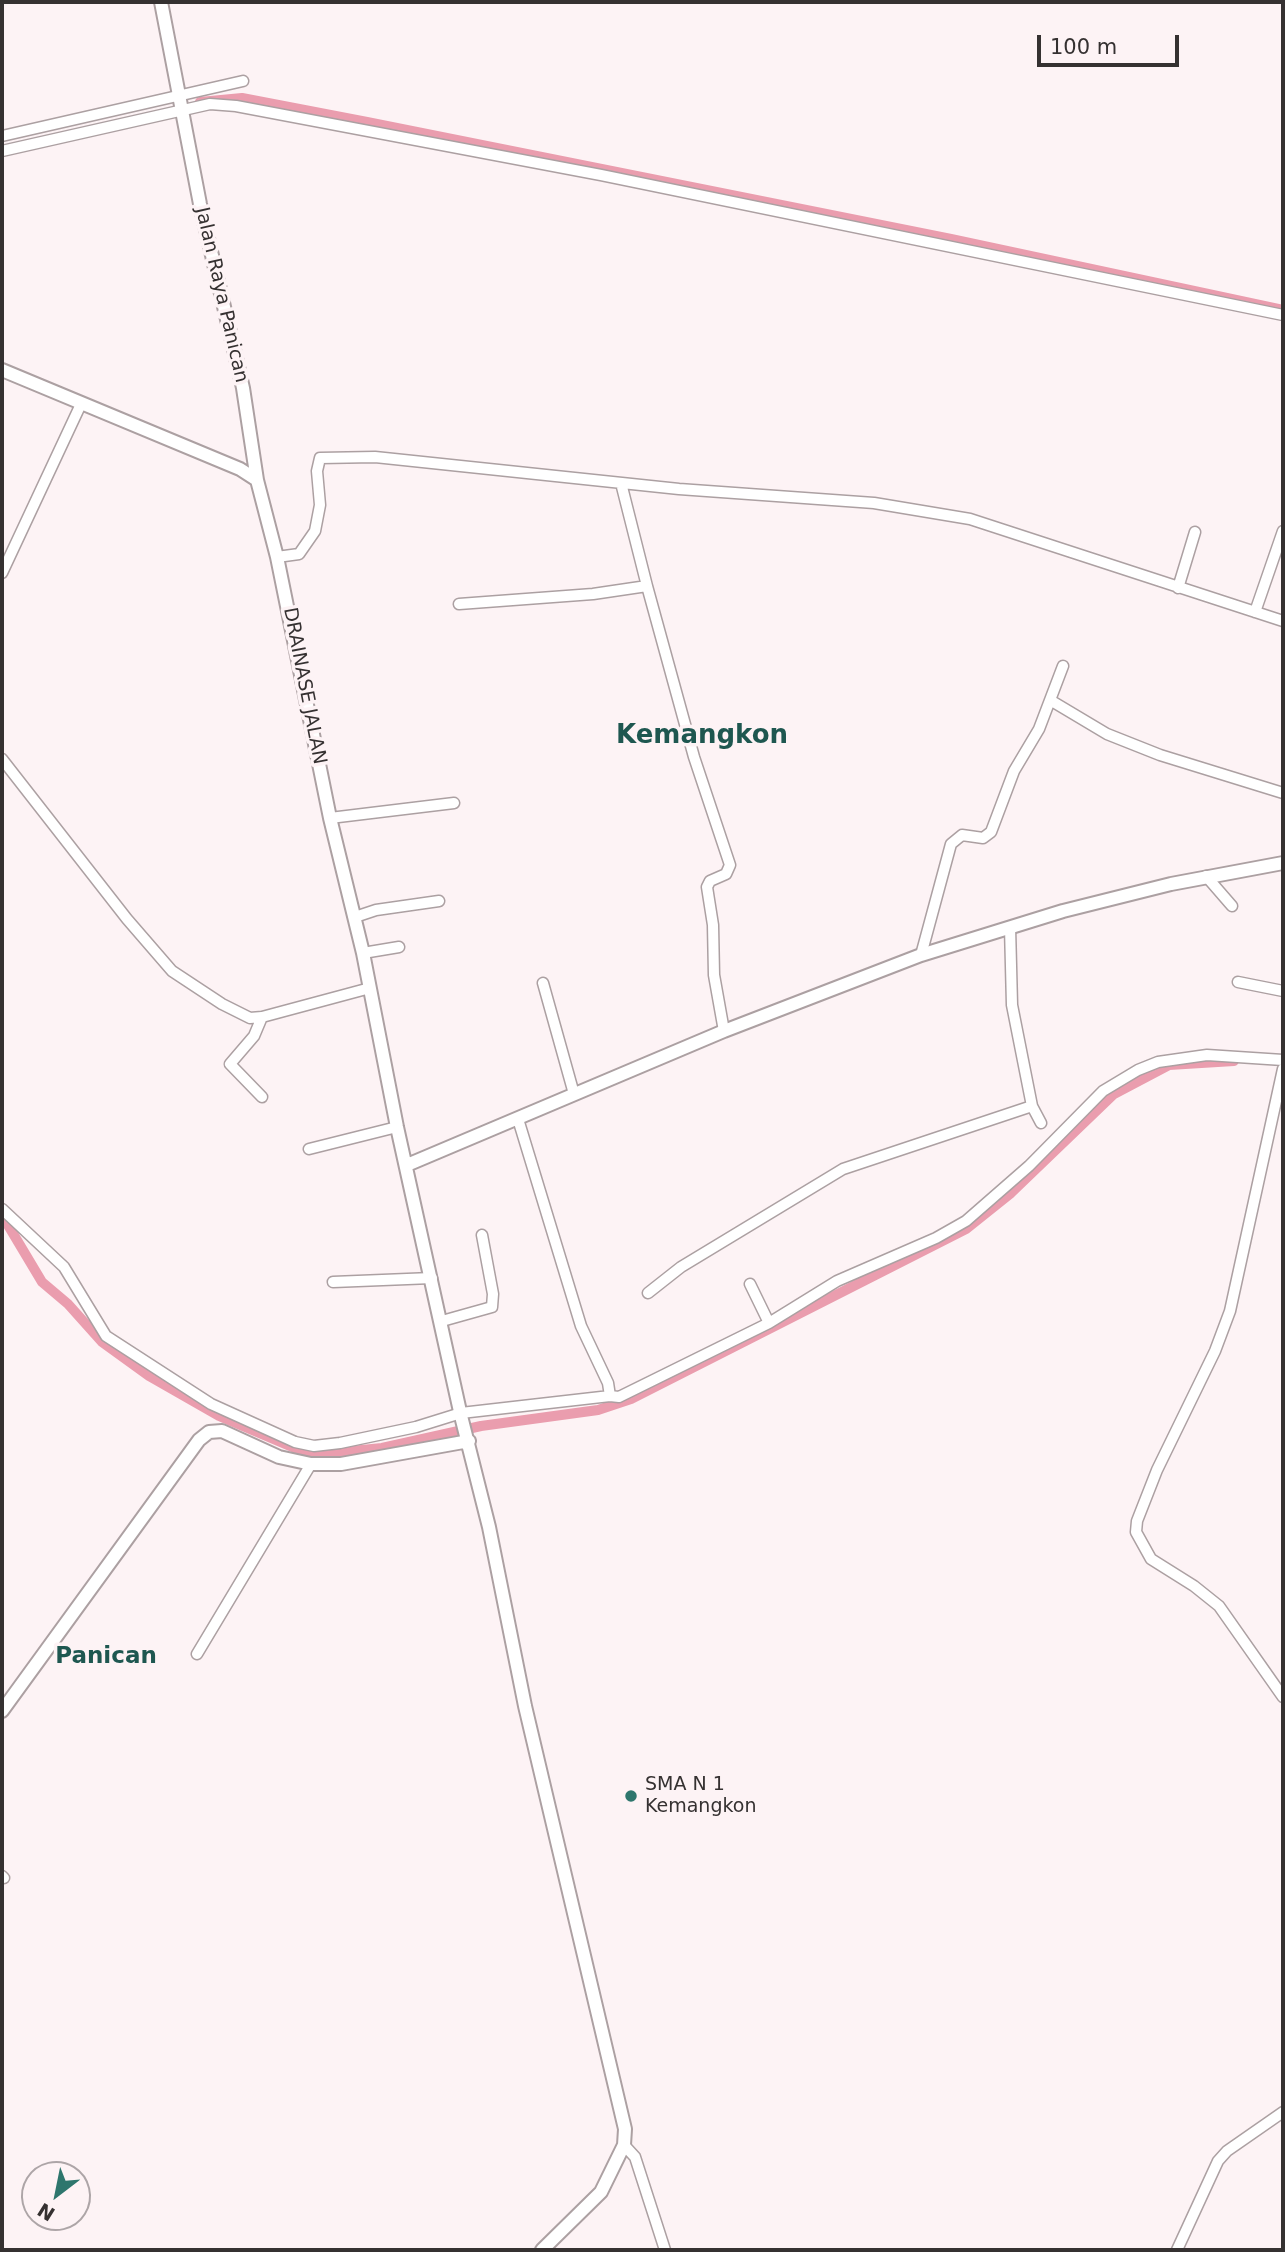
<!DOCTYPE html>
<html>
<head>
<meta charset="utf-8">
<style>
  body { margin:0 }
  #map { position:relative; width:1285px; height:2252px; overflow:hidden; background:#fdf3f5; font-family:"DejaVu Sans",sans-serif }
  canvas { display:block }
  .frame { position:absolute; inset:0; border:4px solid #353131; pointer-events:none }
  .north { position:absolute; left:21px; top:2161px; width:70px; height:70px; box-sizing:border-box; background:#fdf3f5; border:2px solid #ada5a7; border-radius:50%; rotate:212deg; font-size:19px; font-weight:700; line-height:28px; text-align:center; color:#353131 }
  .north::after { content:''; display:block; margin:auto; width:24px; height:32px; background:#2e766d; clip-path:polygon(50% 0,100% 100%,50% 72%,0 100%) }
  .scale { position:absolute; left:1037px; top:35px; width:142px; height:32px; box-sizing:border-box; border:4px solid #353131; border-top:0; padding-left:9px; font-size:21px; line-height:24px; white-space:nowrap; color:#353131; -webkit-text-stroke:5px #fdf3f5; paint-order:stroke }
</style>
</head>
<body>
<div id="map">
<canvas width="1285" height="2252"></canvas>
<div class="frame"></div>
<div class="north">N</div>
<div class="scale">100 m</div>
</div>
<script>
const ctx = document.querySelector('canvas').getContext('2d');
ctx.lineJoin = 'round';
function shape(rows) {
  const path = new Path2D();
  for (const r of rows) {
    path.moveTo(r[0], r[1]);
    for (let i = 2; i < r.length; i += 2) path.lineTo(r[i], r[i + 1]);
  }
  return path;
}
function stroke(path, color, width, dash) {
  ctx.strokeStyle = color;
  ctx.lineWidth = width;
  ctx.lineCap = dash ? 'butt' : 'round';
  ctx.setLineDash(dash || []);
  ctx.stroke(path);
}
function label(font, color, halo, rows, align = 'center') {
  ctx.font = font + ' "DejaVu Sans",sans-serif';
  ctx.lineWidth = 7;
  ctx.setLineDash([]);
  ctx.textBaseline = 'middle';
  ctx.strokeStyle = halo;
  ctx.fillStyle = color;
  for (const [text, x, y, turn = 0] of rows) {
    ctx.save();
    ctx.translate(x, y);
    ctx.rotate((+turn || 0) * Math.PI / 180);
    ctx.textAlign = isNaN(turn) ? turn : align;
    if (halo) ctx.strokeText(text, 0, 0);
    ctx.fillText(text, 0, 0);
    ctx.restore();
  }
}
stroke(shape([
  [200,102,242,98,367,122,951,239,1283,310],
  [2,1215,42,1282,68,1304,102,1342,149,1376,219,1416,304,1452,332,1453,382,1448,481,1426,598,1410,631,1399,966,1229,1011,1193,1114,1094,1169,1065,1234,1061]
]), '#ea9dae', 10);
const street = shape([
  [2,136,243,81],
  [2,151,210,104,236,106,601,175,1283,315],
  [277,557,299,554,315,531,320,505,317,471,320,458,375,457,679,489,874,503,970,519,1283,621],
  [2,573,81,404],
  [647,586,694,757,730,865,726,874,710,881,707,887,713,925,714,975,724,1031],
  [1178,588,1195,532],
  [459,604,593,594,647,586,621,483],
  [1255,612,1283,531],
  [1050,700,1107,734,1160,755,1283,793],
  [2,759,127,919,172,971,222,1004,250,1018,262,1017,370,988],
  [330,818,454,803],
  [1206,876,1232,906],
  [355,917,376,910,439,901],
  [1010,927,1012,1005,1032,1106,1041,1123],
  [363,953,399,947],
  [921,955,951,844,962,835,983,838,991,832,1014,771,1039,729,1063,666],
  [1238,982,1283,991],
  [543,983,574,1094],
  [1283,1069,1230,1311,1215,1351,1157,1470,1137,1521,1136,1532,1151,1559,1194,1586,1219,1606,1283,1697],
  [262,1097,230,1064,254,1036,262,1017],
  [309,1149,397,1127],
  [2,1209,64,1267,106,1336,211,1404,295,1442,314,1446,340,1443,416,1427,461,1413,610,1396,608,1383,581,1326,518,1119],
  [333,1282,432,1278],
  [750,1284,769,1323],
  [648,1293,681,1267,843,1169,1032,1106],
  [442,1321,492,1307,493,1294,482,1235],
  [610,1396,619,1397,769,1323,837,1281,936,1238,966,1221,1029,1166,1103,1091,1138,1070,1158,1062,1207,1055,1283,1060],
  [197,1654,311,1464],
  [2,1876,4,1878],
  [624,2145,635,2157,665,2250],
  [1177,2250,1218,2161,1227,2151,1283,2112]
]);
const secondary = shape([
  [161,2,200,204,243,388,257,480],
  [2,370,240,469,257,480,277,557,330,818,363,953,397,1127,461,1416,489,1527,525,1706,625,2129,624,2145,601,2192,542,2250],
  [407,1165,724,1031,921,955,1063,911,1171,884,1283,863],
  [2,1711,199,1440,209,1432,222,1431,279,1457,311,1464,341,1464,469,1441]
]);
stroke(street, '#aca0a2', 13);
stroke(secondary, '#aca0a2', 16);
stroke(street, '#fff', 10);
stroke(secondary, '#fff', 12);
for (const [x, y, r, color] of [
  [631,1796,7,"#2e766d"]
]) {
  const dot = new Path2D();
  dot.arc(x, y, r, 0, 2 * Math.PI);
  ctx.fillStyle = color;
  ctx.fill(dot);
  stroke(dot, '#fdf3f5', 2.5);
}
label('19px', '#353131', '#fdf3f5', [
  ["Jalan Raya Panican",221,295,77],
  ["DRAINASE JALAN",304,686,79]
]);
label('19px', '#353131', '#fdf3f5', [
  ["SMA N 1",645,1785],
  ["Kemangkon",645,1807]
], 'left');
label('bold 23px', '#1e5750', '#fdf3f5', [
  ["Panican",106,1657]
]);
label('bold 26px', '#1e5750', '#fdf3f5', [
  ["Kemangkon",702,736]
]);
</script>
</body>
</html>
